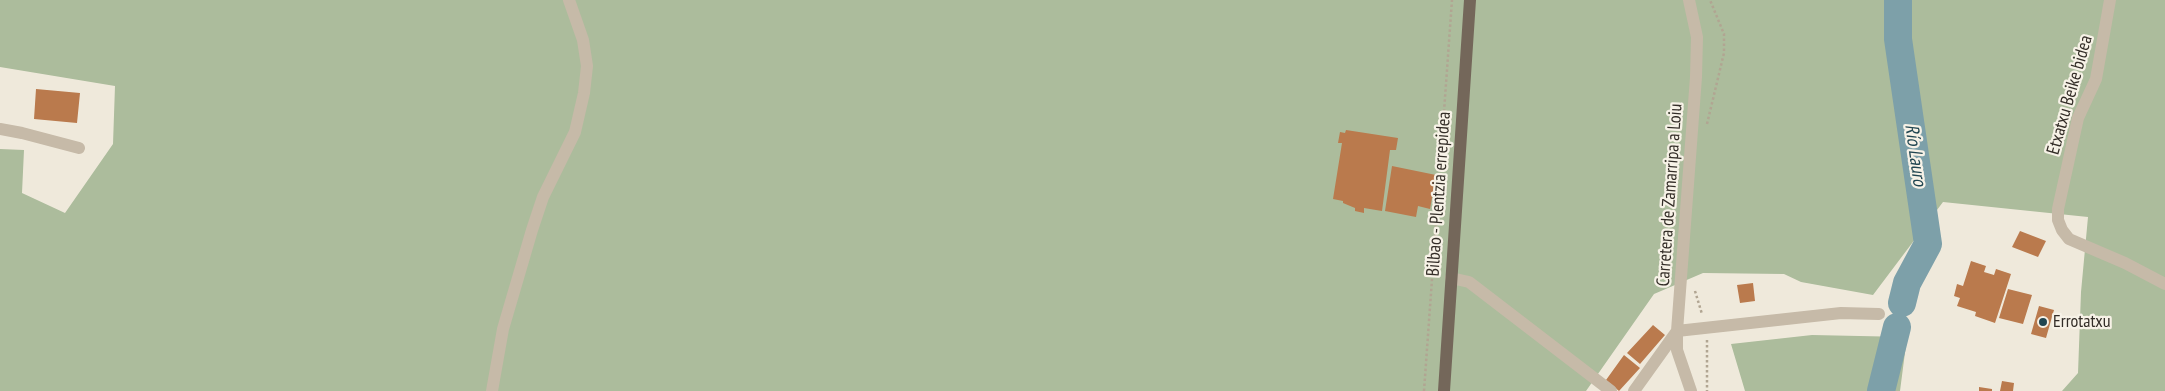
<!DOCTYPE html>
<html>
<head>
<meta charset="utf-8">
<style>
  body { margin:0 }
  canvas { display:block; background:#efe9db }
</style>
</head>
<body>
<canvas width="2165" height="391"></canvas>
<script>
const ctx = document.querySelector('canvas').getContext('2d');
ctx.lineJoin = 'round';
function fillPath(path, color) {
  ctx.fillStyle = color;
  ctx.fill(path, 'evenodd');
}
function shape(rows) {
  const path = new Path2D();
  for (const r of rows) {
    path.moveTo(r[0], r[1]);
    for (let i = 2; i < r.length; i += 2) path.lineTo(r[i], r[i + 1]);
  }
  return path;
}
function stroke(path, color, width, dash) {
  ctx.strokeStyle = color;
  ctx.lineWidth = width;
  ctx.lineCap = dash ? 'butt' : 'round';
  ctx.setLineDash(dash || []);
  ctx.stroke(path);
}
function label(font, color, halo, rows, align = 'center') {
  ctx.font = font + ' "PT Sans Narrow",sans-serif';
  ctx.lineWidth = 4.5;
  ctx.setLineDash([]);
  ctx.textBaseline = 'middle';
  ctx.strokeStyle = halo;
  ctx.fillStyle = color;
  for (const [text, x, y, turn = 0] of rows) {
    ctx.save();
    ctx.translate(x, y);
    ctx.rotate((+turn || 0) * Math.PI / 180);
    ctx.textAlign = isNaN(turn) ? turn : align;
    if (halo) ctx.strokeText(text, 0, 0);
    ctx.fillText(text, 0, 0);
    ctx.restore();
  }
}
fillPath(shape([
  [0,0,2165,0,2165,391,2062,391,2078,373,2081,292,2088,217,1943,202,1873,295,1801,282,1784,274,1703,273,1654,294,1586,391,0,391,0,149,24,150,22,193,65,213,113,144,115,86,0,67],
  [1812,335,1907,337,1900,391,1745,391,1731,344]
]), '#acbc9c');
stroke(shape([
  [1898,0,1898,39,1928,244,1907,283,1902,303],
  [1881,391,1897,327]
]), '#7da0a9', 28);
fillPath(shape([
  [36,89,80,93,77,123,34,119],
  [1346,130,1398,138,1396,150,1390,150,1382,211,1364,208,1364,213,1355,211,1355,208,1343,203,1343,201,1333,199,1342,143,1338,143,1340,132,1345,133],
  [1392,166,1436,175,1430,209,1418,206,1416,217,1385,211],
  [2020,231,2046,241,2038,257,2012,247],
  [1971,261,1986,266,1984,272,1994,275,1996,269,2011,274,1995,323,1975,316,1976,312,1957,306,1960,298,1954,296,1957,284,1963,286],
  [1753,283,1755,301,1740,303,1737,285],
  [2008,289,2032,295,2023,324,1999,318],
  [2039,306,2054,310,2046,338,2031,334],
  [1653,325,1665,335,1640,364,1627,353],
  [1624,355,1640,368,1619,391,1606,380],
  [2002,381,2014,383,2013,391,2000,391],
  [1979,387,1992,389,1992,391,1979,391]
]), '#ba7a4d');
stroke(shape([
  [1707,124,1724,53,1724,34,1710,0],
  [1695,291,1702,314],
  [1707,340,1707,391],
  [1424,391,1452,0]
]), '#b1a592', 2.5, [2.5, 2.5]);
stroke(shape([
  [1689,0,1697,37,1696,77,1677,331,1677,350,1691,391],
  [2110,0,2096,79,2078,118,2058,209,2058,220,2062,230,2069,239,2125,263,2165,284],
  [0,129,22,133,79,148],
  [1451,278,1469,282,1611,391],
  [492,391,503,329,532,230,543,197,575,132,584,93,587,66,583,40,569,0],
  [1634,391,1677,331,1841,313,1879,314]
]), '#c6baa8', 12);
stroke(shape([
  [1444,391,1470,0]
]), '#74675a', 12);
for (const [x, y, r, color] of [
  [2043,322,5,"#214651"]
]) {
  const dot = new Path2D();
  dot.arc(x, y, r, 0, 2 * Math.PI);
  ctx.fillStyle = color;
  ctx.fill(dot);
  stroke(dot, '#f7f2e7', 2);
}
label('18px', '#332d27', '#f7f2e7', [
  ["Etxatxu Beike bidea",2070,95,-74],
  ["Bilbao - Plentzia errepidea",1439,194,-86],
  ["Carretera de Zamarripa a Loiu",1670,195,-86]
]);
label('18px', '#332d27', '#f7f2e7', [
  ["Errotatxu",2053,322]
], 'left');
label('italic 19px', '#214651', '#f7f2e7', [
  ["Río Lauro",1915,155,82]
]);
</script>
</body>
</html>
